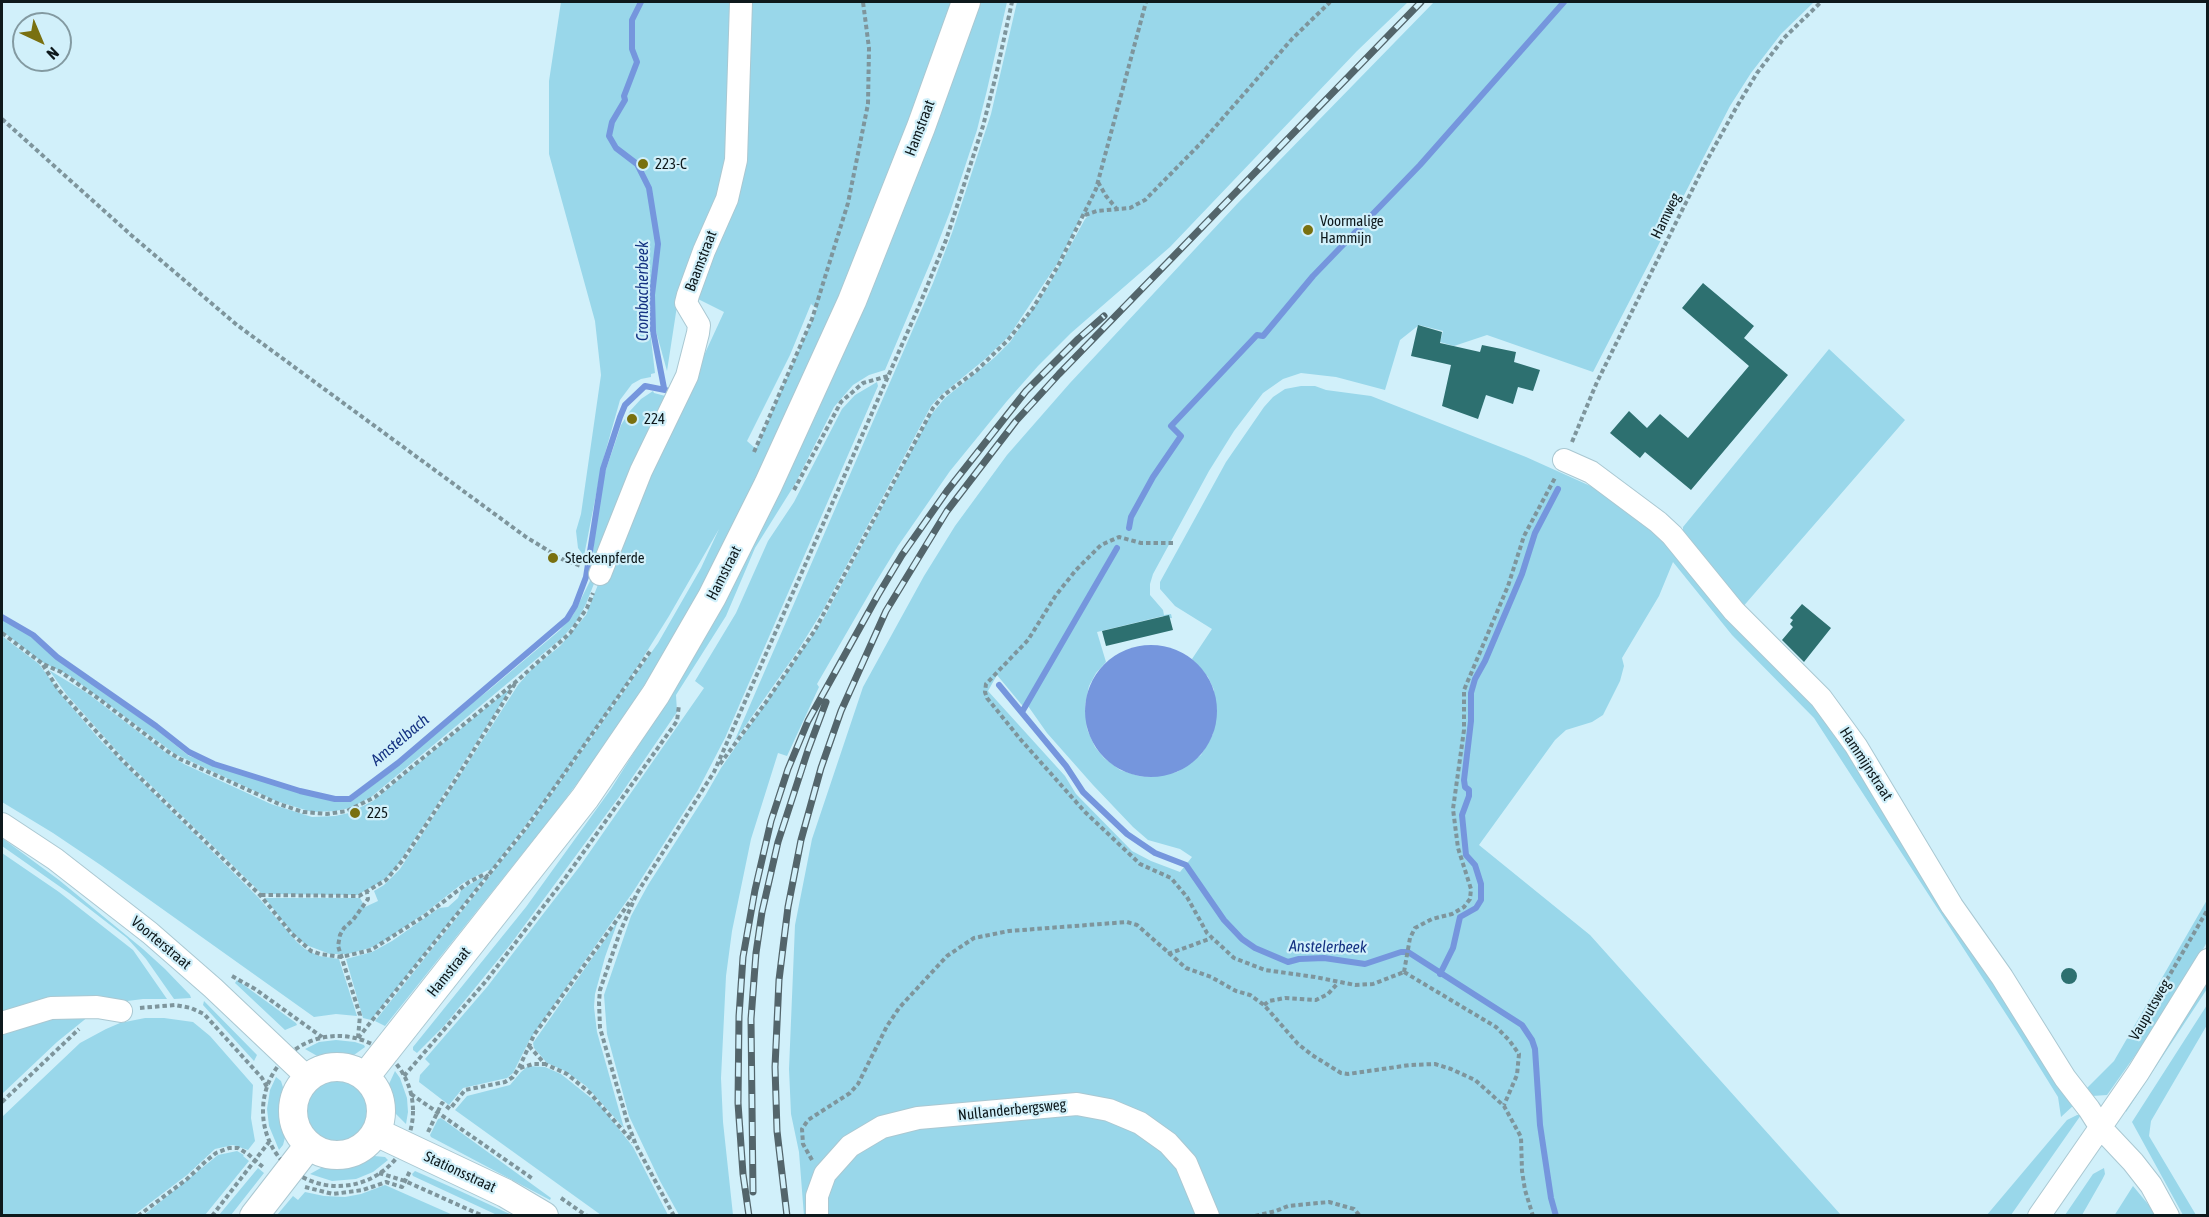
<!DOCTYPE html>
<html>
<head>
<meta charset="utf-8">
<style>
  body { margin:0 }
  #map { position:relative; width:2209px; height:1217px; overflow:hidden; background:#d1f0fa; font-family:"Asap Condensed",sans-serif }
  canvas { display:block }
  .frame { position:absolute; inset:0; border:3px solid #0e191c; pointer-events:none }
  .north { position:absolute; left:12px; top:12px; width:60px; height:60px; box-sizing:border-box; background:#d1f0fa; border:2px solid #839aa1; border-radius:50%; rotate:136deg; font-size:16px; font-weight:700; line-height:24px; text-align:center; color:#0e191c }
  .north::after { content:''; display:block; margin:auto; width:21px; height:27px; background:#797010; clip-path:polygon(50% 0,100% 100%,50% 72%,0 100%) }
</style>
</head>
<body>
<div id="map">
<canvas width="2209" height="1217"></canvas>
<div class="frame"></div>
<div class="north">N</div>
</div>
<script>
const ctx = document.querySelector('canvas').getContext('2d');
ctx.lineJoin = 'round';
function fillPath(path, color) {
  ctx.fillStyle = color;
  ctx.fill(path, 'evenodd');
}
function shape(rows) {
  const path = new Path2D();
  for (const r of rows) {
    if (r.length === 3) {
      path.moveTo(r[0] + r[2], r[1]);
      path.arc(r[0], r[1], r[2], 0, 2 * Math.PI);
      continue;
    }
    path.moveTo(r[0], r[1]);
    for (let i = 2; i < r.length; i += 2) path.lineTo(r[i], r[i + 1]);
  }
  return path;
}
function stroke(path, color, width, dash) {
  ctx.strokeStyle = color;
  ctx.lineWidth = width;
  ctx.lineCap = dash ? 'butt' : 'round';
  ctx.setLineDash(dash || []);
  ctx.stroke(path);
}
function label(font, color, halo, rows, align = 'center') {
  ctx.font = font + ' "Asap Condensed",sans-serif';
  ctx.lineWidth = 4.5;
  ctx.setLineDash([]);
  ctx.textBaseline = 'middle';
  ctx.strokeStyle = halo;
  ctx.fillStyle = color;
  for (const [text, x, y, turn = 0] of rows) {
    ctx.save();
    ctx.translate(x, y);
    ctx.rotate((+turn || 0) * Math.PI / 180);
    ctx.textAlign = isNaN(turn) ? turn : align;
    if (halo) ctx.strokeText(text, 0, 0);
    ctx.fillText(text, 0, 0);
    ctx.restore();
  }
}
fillPath(shape([
  [561,2,733,2,731,157,677,306,667,371,654,324,655,313,648,314,655,373,651,374,651,377,641,379,632,384,620,400,602,464,584,556,578,548,576,531,581,514,601,375,595,321,549,154,549,81],
  [745,2,954,2,853,268,769,459,675,638,605,746,555,813,385,1026,375,1021,527,829,658,643,701,568,719,529,669,616,624,688,563,776,490,872,488,870,463,883,425,913,384,941,370,948,348,954,330,954,306,945,292,933,265,898,360,898,365,907,378,901,374,891,384,885,400,869,518,685,531,670,560,646,586,615,631,501,682,403,724,312,698,299,720,225],
  [811,304,817,309,756,449,747,441,790,355],
  [980,2,1007,2,987,90,977,130,950,212,931,261,885,370,869,375,853,385,834,407,795,484,755,548,726,616,676,695,677,712,619,797,510,945,444,1026,417,1053,413,1050,413,1047,526,907,611,789,692,660,740,572,815,417,856,324,957,69],
  [1017,2,1408,2,1357,51,1170,247,1071,333,1038,366,1007,401,950,471,898,546,876,582,817,684,819,687,787,756,778,753,751,839,732,931,726,976,721,1078,723,1122,733,1215,679,1215,660,1181,629,1116,607,1034,604,995,631,916,648,885,705,796,721,768,823,620,930,416,945,398,994,358,1010,342,1048,287,1085,219,1089,215,1081,217,1059,261,1009,336,984,360,940,396,931,406,823,610,797,652,734,742,933,283,952,233,991,114],
  [1434,2,1814,2,1781,34,1751,73,1730,106,1593,372,1487,335,1454,346,1440,342,1443,331,1419,325,1400,340,1385,390,1336,377,1301,373,1283,379,1263,393,1234,431,1209,471,1153,574,1150,584,1150,595,1163,610,1164,615,1171,614,1172,618,1165,619,1163,616,1097,632,1106,662,1096,673,1089,686,1085,705,1087,729,1095,747,1104,758,1120,770,1139,776,1150,777,1177,772,1201,755,1213,734,1214,690,1208,677,1192,659,1212,629,1175,606,1160,589,1160,582,1226,462,1264,407,1273,397,1285,389,1301,386,1315,386,1326,390,1371,396,1526,457,1606,493,1659,532,1822,707,2075,1104,2061,1117,2058,1097,2017,1031,1814,718,1732,635,1673,562,1659,596,1622,658,1624,666,1620,681,1603,715,1592,722,1566,730,1555,740,1479,845,1590,935,1841,1215,804,1216,799,1152,791,1114,789,1069,795,925,812,839,863,687,924,576,955,526,1007,455,1070,383,1237,204],
  [1114,548,1117,549,1115,554,1028,706,1047,733,1093,785,1133,827,1148,840,1180,849,1192,857,1180,872,1151,861,1132,851,1076,794,1065,776,988,691,997,675,1021,704,1023,706,1026,703],
  [1829,349,1905,420,1741,609,1683,536,1683,527],
  [877,382,878,386,725,738,698,790,633,892,530,1039,513,1073,507,1078,463,1088,449,1105,419,1082,420,1075,430,1064,425,1059,487,987,580,866,704,688,695,681,736,613,768,541,794,502,842,409,855,395],
  [653,391,654,393,669,397,596,560,593,551,598,508,603,478,613,449,621,425,630,411,641,399],
  [593,575,597,576,586,604,577,621,563,637,371,797,350,808,335,811,312,812,276,801,175,754,70,676,42,662,2,631,2,619,29,635,56,659,153,727,189,756,293,791,336,801,351,802,398,766,446,723,489,690,560,630,573,615],
  [2,636,39,664,63,697,101,741,258,897,297,942,305,949,319,956,339,959,357,1016,336,1014,314,1017,102,866,53,833,2,802],
  [49,670,87,693,165,752,184,764,271,804,312,817,335,816,349,813,373,801,508,690,509,691,431,814,394,870,388,876,379,883,357,895,270,894,261,893,124,759,67,695],
  [2,838,59,880,143,949,165,969,190,995,191,998,174,999,146,959,127,938,69,893,2,846],
  [2,853,59,892,133,950,167,999,143,999,2,1017],
  [482,877,484,879,371,1020,363,1018,346,959,372,952,392,941,439,908,448,907,458,898,461,890],
  [2207,900,2207,942,2196,962,2156,1026,2107,1095,2092,1096,2086,1089,2114,1061],
  [618,921,605,957,595,994,594,1007,597,1032,624,1128,586,1086,565,1071,547,1063,534,1048,533,1043],
  [2207,979,2207,989,2126,1112,2126,1106],
  [237,980,296,1023,297,1025,285,1030,235,983],
  [204,1001,257,1055,254,1061,203,1005],
  [2207,1005,2207,1025,2151,1121,2149,1136,2196,1215,2183,1215,2132,1122],
  [94,1012,57,1042,2,1094,2,1027],
  [145,1018,164,1018,193,1022,210,1036,253,1085,251,1118,255,1141,248,1150,233,1145,215,1149,187,1175,134,1215,2,1215,2,1117,80,1043,106,1029,120,1023],
  [336,1040,355,1042,364,1045,365,1047,354,1055,340,1058,319,1057,305,1049,319,1042],
  [528,1066,545,1067,561,1074,601,1106,633,1147,668,1215,601,1215,455,1110,467,1096,510,1085,521,1072],
  [395,1071,400,1078,407,1098,408,1112,406,1124,394,1112,389,1099,389,1084],
  [276,1077,281,1081,286,1097,286,1134,283,1145,279,1150,269,1126,267,1109,270,1090],
  [338,1111,32],
  [2077,1115,2081,1115,2011,1215,1986,1216,2067,1120],
  [441,1118,551,1198,550,1200,431,1137,430,1135,438,1119],
  [237,1151,244,1155,243,1156,249,1161,205,1215,144,1215,218,1155],
  [374,1156,385,1157,388,1160,373,1172,356,1179,332,1181,310,1174,328,1164],
  [258,1168,264,1173,231,1215,219,1215],
  [2104,1168,2105,1174,2102,1180,2082,1215,2065,1215,2093,1174],
  [415,1171,460,1191,512,1215,497,1215,413,1176,412,1174],
  [385,1185,453,1215,277,1215,293,1196,298,1200,305,1192,324,1196,345,1197,361,1194],
  [2133,1186,2157,1215,2114,1216]
]), '#99d7ea');
fillPath(shape([
  [1151,711,66]
]), '#7596dd');
stroke(shape([
  [641,2,632,20,632,49,637,62,624,96,625,100,612,122,609,136,616,148,637,164,649,188,658,244,652,295,653,331,664,388],
  [1129,528,1131,517,1153,477,1181,436,1171,426,1257,335,1263,336,1313,276,1420,165,1564,2],
  [2,617,33,635,57,657,156,726,189,752,214,764,300,791,335,799,350,799,398,763,567,619,575,606,586,577,603,469,620,417,625,405,645,386,670,391],
  [999,685,1066,766,1083,792,1127,834,1155,853,1186,865,1224,920,1242,939,1255,948,1288,962,1299,959,1324,958,1365,964,1401,952,1408,952,1522,1025,1532,1040,1535,1049,1540,1125,1551,1198,1556,1216],
  [1022,712,1117,548],
  [1440,974,1453,948,1460,917,1476,908,1481,900,1481,884,1475,865,1466,855,1462,815,1469,796,1469,790,1465,787,1464,780,1471,721,1471,693,1475,679,1485,661,1522,574,1535,533,1558,489]
]), '#7596dd', 6);
fillPath(shape([
  [1703,283,1754,326,1744,338,1788,375,1691,490,1645,452,1640,458,1610,433,1629,411,1647,428,1660,414,1688,438,1749,366,1682,308],
  [1418,325,1442,332,1440,343,1480,352,1482,345,1516,352,1514,362,1540,370,1533,391,1518,387,1513,404,1486,395,1478,419,1442,406,1451,365,1411,356],
  [1802,604,1831,628,1804,662,1782,640,1793,627,1790,624,1793,620,1790,618],
  [1169,615,1173,630,1106,646,1102,631],
  [2069,976,8]
]), '#2d7070');
const minor = shape([
  [1564,460,1591,472,1658,522,1672,535,1734,611,1821,698,1856,746,1952,906,2002,977,2065,1078,2089,1109,2101,1128,2133,1162,2151,1185,2168,1216],
  [600,574,641,471,687,376,698,333,699,325,686,303,688,295,704,251,727,199,736,160,741,2],
  [2,824,55,859,150,933,213,988,308,1078],
  [2,1023,51,1008,97,1007,121,1011],
  [817,1216,817,1196,825,1174,850,1146,882,1127,918,1118,1077,1104,1109,1110,1140,1123,1168,1143,1186,1163,1208,1216],
  [2039,1216,2138,1073,2208,960]
]);
const major = shape([
  [337,1111,44],
  [365,1077,585,798,656,694,712,597,768,485,852,301,921,127,966,2],
  [376,1132,505,1193,544,1216],
  [254,1216,309,1145]
]);
stroke(minor, '#aac8d2', 24);
stroke(major, '#aac8d2', 30);
stroke(shape([
  [2,119,131,235,237,325,526,537,562,559,581,566],
  [1098,182,1106,196,1116,208],
  [1085,215,1097,211,1130,208,1145,200,1201,143,1292,39,1330,2],
  [1572,442,1597,382,1706,162,1736,108,1757,73,1784,38,1821,2],
  [754,452,812,319,848,203,868,104,869,48,863,2],
  [794,490,841,402,863,383,888,376],
  [1173,543,1141,543,1119,537,1101,545,1076,570,1056,595,1028,640,986,684,985,692,987,698,1021,740,1085,812,1140,864,1171,878,1187,897,1207,933,1234,958,1265,970,1315,977,1355,985,1373,984,1404,972],
  [2,633,43,664,61,672,99,699,167,751,180,759,279,804,303,812,327,814,347,811,375,797,518,680,570,633,587,608,593,593],
  [43,665,58,689,123,761,260,895,292,934,311,951,320,954,341,957,371,950,426,915,469,882,485,874,488,877],
  [720,764,766,702,815,630,933,408,944,395,976,371,1008,340,1033,308,1058,266,1096,189,1146,2],
  [261,895,359,896,386,880,403,860,454,782,516,682],
  [1168,954,1212,938],
  [1404,972,1410,938,1415,928,1432,919,1452,914,1464,907,1470,899,1471,889,1458,848,1453,809,1464,730,1464,690,1508,586,1524,536,1556,476],
  [1404,972,1496,1027,1509,1040,1519,1054,1517,1075,1504,1105],
  [232,976,255,989,322,1037],
  [1264,1005,1269,1001,1285,998,1316,1000,1328,994,1338,983],
  [140,1008,175,1005,191,1008,204,1014,262,1078,267,1087],
  [2144,1019,2208,909],
  [338,1111,75],
  [358,1038,526,828,651,650],
  [358,1038,360,1015,338,946,340,935,344,928,353,920,368,899,367,893],
  [529,1046,545,1064,567,1074,590,1093,633,1142],
  [520,1068,533,1064,545,1064],
  [404,1076,486,981,563,881,677,721,679,705],
  [411,1094,533,1179],
  [2,1102,79,1029],
  [428,1132,442,1103,450,1109,465,1090,505,1082,513,1077,519,1068,534,1035,632,899],
  [812,1160,803,1144,802,1129,808,1120,850,1093,858,1084,887,1026,899,1008,947,956,974,938,1009,931,1127,922,1137,925,1186,968,1211,977,1236,991,1250,995,1264,1005,1298,1044,1312,1055,1341,1073,1348,1074,1410,1065,1435,1064,1451,1069,1475,1080,1504,1106,1521,1137,1522,1171,1525,1190,1533,1216],
  [379,1173,405,1181,483,1216],
  [305,1187,333,1194,363,1190,386,1182,402,1187,410,1171],
  [561,1198,587,1216],
  [138,1216,187,1179,206,1161,216,1153,229,1148,238,1148,248,1154,264,1168],
  [212,1216,269,1142],
  [674,1216,636,1145,628,1124,600,1028,599,1002,600,990,620,932,637,893,714,772,919,306,946,240,983,126,996,75,1012,2],
  [1255,1216,1276,1211,1288,1206,1329,1202,1354,1209,1360,1216]
]), '#7e959c', 4, [4.5, 3]);
stroke(minor, '#fff', 22);
stroke(major, '#fff', 28);
const rail = shape([
  [753,1192,751,1019,756,953,762,912,778,842,808,750,826,702],
  [749,1216,743,1174,738,1103,739,1016,743,957,755,890,771,821,788,769,808,721,878,595,902,555,947,491,1026,391,1078,339,1104,316],
  [787,1216,777,1131,775,1067,779,980,788,907,801,840,821,768,841,711,886,611,947,511,1016,421,1059,374,1421,2]
]);
stroke(rail, '#53656b', 7);
stroke(rail, '#d1f0fa', 4.5, [14]);
for (const [x, y, r, color] of [
  [643,164,6,"#797010"],
  [1308,230,6,"#797010"],
  [632,419,6,"#797010"],
  [553,558,6,"#797010"],
  [355,813,6,"#797010"]
]) {
  const dot = new Path2D();
  dot.arc(x, y, r, 0, 2 * Math.PI);
  ctx.fillStyle = color;
  ctx.fill(dot);
  stroke(dot, '#d1f0fa', 2);
}
label('15px', '#0e191c', '#d1f0fa', [
  ["Hamstraat",920,128,-69],
  ["Hamweg",1666,216,-64],
  ["Baamstraat",701,261,-69],
  ["Hamstraat",724,573,-63],
  ["Hammijnstraat",1866,764,57],
  ["Voorterstraat",161,943,40],
  ["Hamstraat",449,972,-51],
  ["Vauputsweg",2150,1010,-60],
  ["Nullanderbergsweg",1012,1110,-6],
  ["Stationsstraat",460,1172,25]
]);
label('15px', '#0e191c', '#d1f0fa', [
  ["223-C",655,164],
  ["Voormalige",1320,221],
  ["Hammijn",1320,238],
  ["224",644,419],
  ["Steckenpferde",565,558],
  ["225",367,813]
], 'left');
label('italic 16px', '#143182', '#d1f0fa', [
  ["Crombacherbeek",643,291,-90],
  ["Amstelbach",400,740,-40],
  ["Anstelerbeek",1328,947,1]
]);
</script>
</body>
</html>
